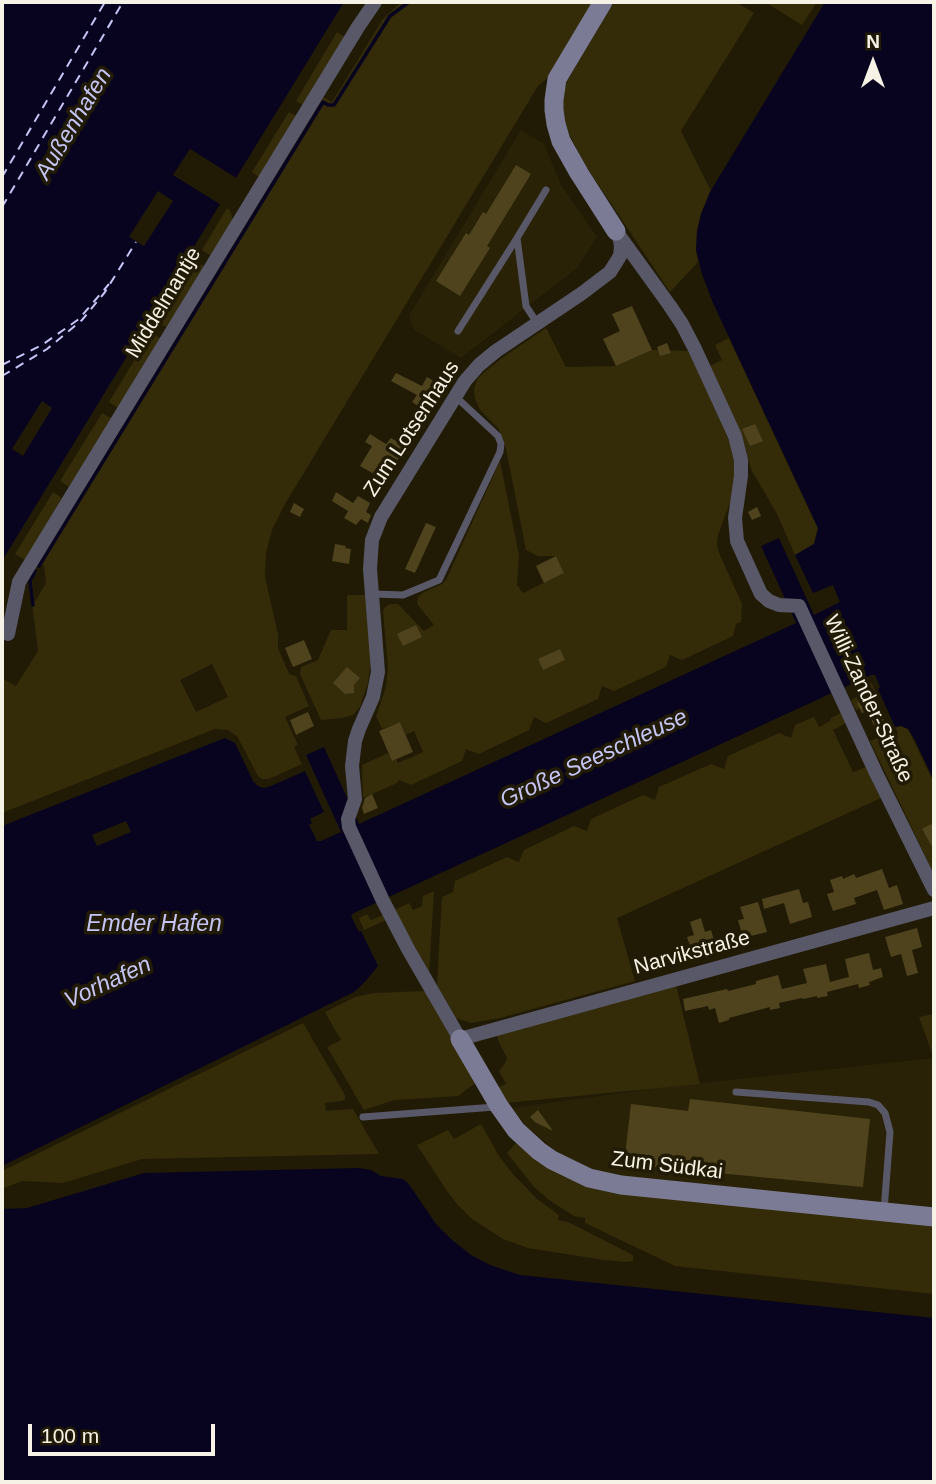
<!DOCTYPE html>
<html>
<head>
<meta charset="utf-8">
<style>
  body { margin:0 }
  #map { position:relative; width:936px; height:1484px; overflow:hidden; background:#211b06; font-family:Helvetica,sans-serif }
  canvas { display:block }
  .frame { position:absolute; inset:0; border:4px solid #f6f2e5; pointer-events:none }
  .north { position:absolute; left:838px; top:28px; width:70px; height:70px; -webkit-text-stroke:5px #211b06; paint-order:stroke; rotate:0deg; font-size:19px; font-weight:700; line-height:28px; text-align:center; color:#f6f2e5 }
  .north::after { content:''; display:block; margin:auto; width:24px; height:32px; background:#f6f2e5; clip-path:polygon(50% 0,100% 100%,50% 72%,0 100%) }
  .scale { position:absolute; left:28px; top:1424px; width:187px; height:32px; box-sizing:border-box; border:4px solid #f6f2e5; border-top:0; padding-left:9px; font-size:21px; line-height:24px; white-space:nowrap; color:#f6f2e5; -webkit-text-stroke:5px #211b06; paint-order:stroke }
</style>
</head>
<body>
<div id="map">
<canvas width="936" height="1484"></canvas>
<div class="frame"></div>
<div class="north">N</div>
<div class="scale">100 m</div>
</div>
<script>
const ctx = document.querySelector('canvas').getContext('2d');
ctx.lineJoin = 'round';
function fillPath(path, color) {
  ctx.fillStyle = color;
  ctx.fill(path, 'evenodd');
}
function shape(rows) {
  const path = new Path2D();
  for (const r of rows) {
    path.moveTo(r[0], r[1]);
    for (let i = 2; i < r.length; i += 2) path.lineTo(r[i], r[i + 1]);
  }
  return path;
}
function stroke(path, color, width, dash) {
  ctx.strokeStyle = color;
  ctx.lineWidth = width;
  ctx.lineCap = dash ? 'butt' : 'round';
  ctx.setLineDash(dash || []);
  ctx.stroke(path);
}
function label(font, color, halo, rows, align = 'center') {
  ctx.font = font + ' Helvetica,sans-serif';
  ctx.lineWidth = 7;
  ctx.setLineDash([]);
  ctx.textBaseline = 'middle';
  ctx.strokeStyle = halo;
  ctx.fillStyle = color;
  for (const [text, x, y, turn = 0] of rows) {
    ctx.save();
    ctx.translate(x, y);
    ctx.rotate((+turn || 0) * Math.PI / 180);
    ctx.textAlign = isNaN(turn) ? turn : align;
    if (halo) ctx.strokeText(text, 0, 0);
    ctx.fillText(text, 0, 0);
    ctx.restore();
  }
}
fillPath(shape([
  [521,130,544,144,561,185,597,237,577,268,461,358,415,330,410,321,410,314],
  [934,1058,934,1217,589,1178,525,1125,512,1108,665,1087]
]), '#2a2206');
fillPath(shape([
  [401,2,592,2,550,76,538,86,285,504,272,530,266,553,265,577,278,634,278,648,289,674,296,676,309,706,285,717,298,745,294,747,302,764,269,779,262,779,258,776,237,736,228,730,215,729,2,813,2,678,16,686,38,651,29,579,34,571,36,572,32,580,35,602,46,583,44,565,38,564,324,97,332,102,383,19],
  [212,664,228,697,196,712,180,680],
  [614,2,736,2,754,13,681,131,711,191,701,214,697,232,696,250,698,262,670,292,586,166,570,136,565,123,563,109,564,92,567,81],
  [765,2,817,2,802,25],
  [337,32,345,37,303,105,296,101],
  [289,112,296,116,259,177,252,172],
  [227,208,230,210,233,220,211,256,202,250],
  [195,261,204,266,167,328,158,322],
  [546,328,566,367,616,366,652,350,690,351,719,415,731,445,735,459,734,482,731,500,718,535,717,545,719,553,742,604,741,622,736,624,733,636,682,660,670,655,666,667,614,691,602,686,598,699,546,723,534,717,529,730,479,754,466,749,462,761,411,785,399,780,397,783,363,798,362,765,388,753,392,760,396,759,398,763,423,752,414,731,406,735,400,722,382,729,376,716,386,687,388,666,383,612,384,608,390,604,398,604,424,631,434,625,417,604,418,597,424,592,442,584,446,580,500,461,519,555,517,585,523,593,564,573,556,556,538,556,526,550,505,444,498,428,480,410,475,399,474,388,478,378,486,371,502,358],
  [151,333,160,338,118,408,109,402],
  [729,338,818,529,814,544,795,555,777,514,751,469,741,434,710,366,722,360,715,345],
  [102,413,111,418,69,487,60,481],
  [53,492,62,498,25,560,15,554],
  [347,595,365,595,371,659,368,683,360,707,353,715,342,718,321,720,300,674,301,667,318,660,331,630,347,630],
  [871,682,877,694,858,703,860,708,856,710,851,700,866,693,863,686],
  [841,713,846,723,833,730,853,772,866,767,881,798,617,918,635,981,500,1018,471,1023,456,1018,437,985,442,897,453,892,455,881,507,857,519,862,524,850,574,826,587,831,591,819,643,795,655,800,659,787,711,764,724,769,728,756,779,733,791,738,795,725,814,717,819,727,830,721,831,718],
  [901,726,908,729,934,783,934,874,870,741,893,731,896,735,898,733,895,727],
  [434,891,429,973,394,910,409,903,413,910,422,906,423,896],
  [367,914,371,920,383,915,386,920,364,930,359,918],
  [676,985,700,1084,506,1103,497,1088,506,1084,499,1071,505,1063,507,1058,498,1040,497,1034],
  [425,991,477,1082,458,1096,395,1100,364,1110,327,1047,341,1040,325,1012,355,997,374,993],
  [934,1014,934,1059,919,1017],
  [303,1023,345,1095,345,1099,342,1101,325,1103,326,1111,353,1109,379,1154,142,1159,63,1183,22,1181,2,1189,2,1171],
  [481,1124,499,1156,512,1173,537,1199,559,1215,558,1220,568,1222,629,1253,633,1256,633,1261,627,1262,604,1260,528,1248,503,1239,472,1219,457,1204,447,1191,417,1145,448,1130,454,1139],
  [517,1142,548,1167,934,1224,934,1294,675,1266,585,1223,585,1218,574,1216,549,1200,534,1187,507,1153]
]), '#342b09');
fillPath(shape([
  [2,2,344,2,236,178,190,149,174,175,220,204,2,561],
  [825,2,934,2,934,781,915,740,908,729,901,726,895,727,878,689,880,687,875,675,871,675,354,913,351,916,359,932,361,931,378,966,364,983,354,992,2,1166,2,826,225,738,235,743,253,781,258,786,264,788,271,786,305,771,324,812,310,819,312,823,309,825,317,841,321,841,341,832,306,755,324,747,359,824,796,623,761,546,779,538,814,615,840,602,833,585,813,593,795,555,814,544,818,528,713,303,702,274,696,250,697,231,701,214,710,192],
  [359,1168,371,1170,381,1176,403,1179,408,1183,436,1224,451,1239,471,1255,490,1265,520,1275,934,1318,934,1482,2,1482,2,1209,27,1208,144,1173]
]), '#08041f');
fillPath(shape([
  [190,149,239,180,235,181,191,154,178,174,222,201,223,206,173,175],
  [158,191,173,201,144,246,129,237],
  [42,401,52,408,23,456,12,449],
  [126,821,131,832,97,846,92,835]
]), '#211b06');
stroke(shape([
  [39,566,323,102,328,105,334,105,390,16,409,2],
  [33,605,30,581,35,571]
]), '#08041f', 3.5);
stroke(shape([
  [2,177,105,2],
  [2,207,123,2],
  [2,365,42,345,79,319,109,284],
  [2,376,47,349,82,320,105,292,136,242]
]), '#c4c4f6', 2, [9, 7]);
fillPath(shape([
  [516,165,531,174,487,246,490,248,460,296,436,281,466,233,469,235,483,212,486,214],
  [632,306,652,350,616,366,603,339,620,331,612,314],
  [667,343,671,353,660,356,657,347],
  [396,373,422,386,427,377,440,385,432,398,434,400,427,412,412,402,417,395,391,381],
  [755,424,763,441,750,446,742,429],
  [370,434,386,444,391,438,406,447,392,469,380,464,374,474,360,466,372,446,365,442],
  [336,492,353,503,358,496,370,503,366,512,371,515,368,523,361,519,356,525,344,518,348,511,332,501],
  [294,503,304,509,300,517,290,512],
  [757,507,761,516,752,520,748,512],
  [426,523,436,527,415,573,405,569],
  [335,544,346,546,345,548,351,549,349,564,332,561],
  [556,556,564,573,544,583,536,566],
  [416,625,422,637,403,646,397,634],
  [304,640,312,659,293,667,285,648],
  [560,649,565,660,543,670,538,659],
  [347,667,360,678,354,685,354,693,345,694,333,683],
  [873,696,888,730,878,734,867,711,862,713,857,703],
  [308,712,314,726,296,735,290,720],
  [400,722,413,752,392,761,379,731],
  [372,794,378,808,364,814,362,808,365,798],
  [931,824,934,829,934,850,922,829],
  [882,869,889,888,897,885,903,904,884,910,877,890,854,898,856,904,833,911,827,894,834,892,830,880,842,876,843,879,854,874,856,878],
  [799,889,803,903,808,902,812,917,790,924,784,903,764,909,762,899],
  [758,902,767,932,743,938,738,920,744,919,740,907],
  [701,918,705,932,711,930,716,947,693,954,687,937,694,935,690,922],
  [917,928,922,947,912,950,918,973,907,976,901,954,891,957,885,937],
  [869,953,873,970,881,968,883,977,869,982,870,985,859,988,858,984,827,992,828,996,817,998,817,996,803,999,802,998,779,1003,780,1008,770,1010,770,1007,729,1018,729,1020,719,1023,715,1008,709,1010,708,1006,685,1011,683,999,727,989,728,991,756,984,756,981,778,975,782,989,807,983,803,969,826,964,830,982,849,977,845,959],
  [690,1099,870,1119,863,1187,624,1164,631,1104,688,1111],
  [538,1110,553,1131,535,1122,530,1117]
]), '#4e431d');
stroke(shape([
  [537,323,526,306,517,238,546,190],
  [458,331,517,238],
  [373,594,403,595,439,580,500,452,501,444,498,436,456,397],
  [736,1092,869,1102,878,1105,885,1113,890,1132,884,1211],
  [363,1117,495,1107]
]), '#585868', 7);
stroke(shape([
  [616,231,620,240,621,247,620,256,610,272,581,294,496,351,479,365,465,381,381,517,372,540,370,569,378,672,373,697,359,729,355,741,352,766,355,799,348,819,349,827,383,901,408,949,460,1039,934,908],
  [621,238,670,306,682,324,695,349,735,436,741,460,741,476,735,518,737,541,761,594,769,601,779,605,799,606,876,773,934,890],
  [8,634,19,582,358,27,375,2]
]), '#585868', 14);
stroke(shape([
  [603,2,557,79,554,100,554,110,556,124,561,141,579,173,616,231],
  [460,1039,499,1106,516,1130,539,1151,552,1160,589,1178,621,1185,934,1217]
]), '#7b7b95', 19);
label('21px', '#f6f2e5', '#211b06', [
  ["Middelmantje",164,303,-59],
  ["Zum Lotsenhaus",412,429,-57],
  ["Willi-Zander-Straße",868,699,65],
  ["Narvikstraße",692,953,-15],
  ["Zum Südkai",667,1166,7]
]);
label('italic 23px', '#c4c4f6', '#211b06', [
  ["Außenhafen",74,124,-59],
  ["Große Seeschleuse",594,759,-25],
  ["Emder Hafen",154,925],
  ["Vorhafen",108,983,-25]
]);
</script>
</body>
</html>
